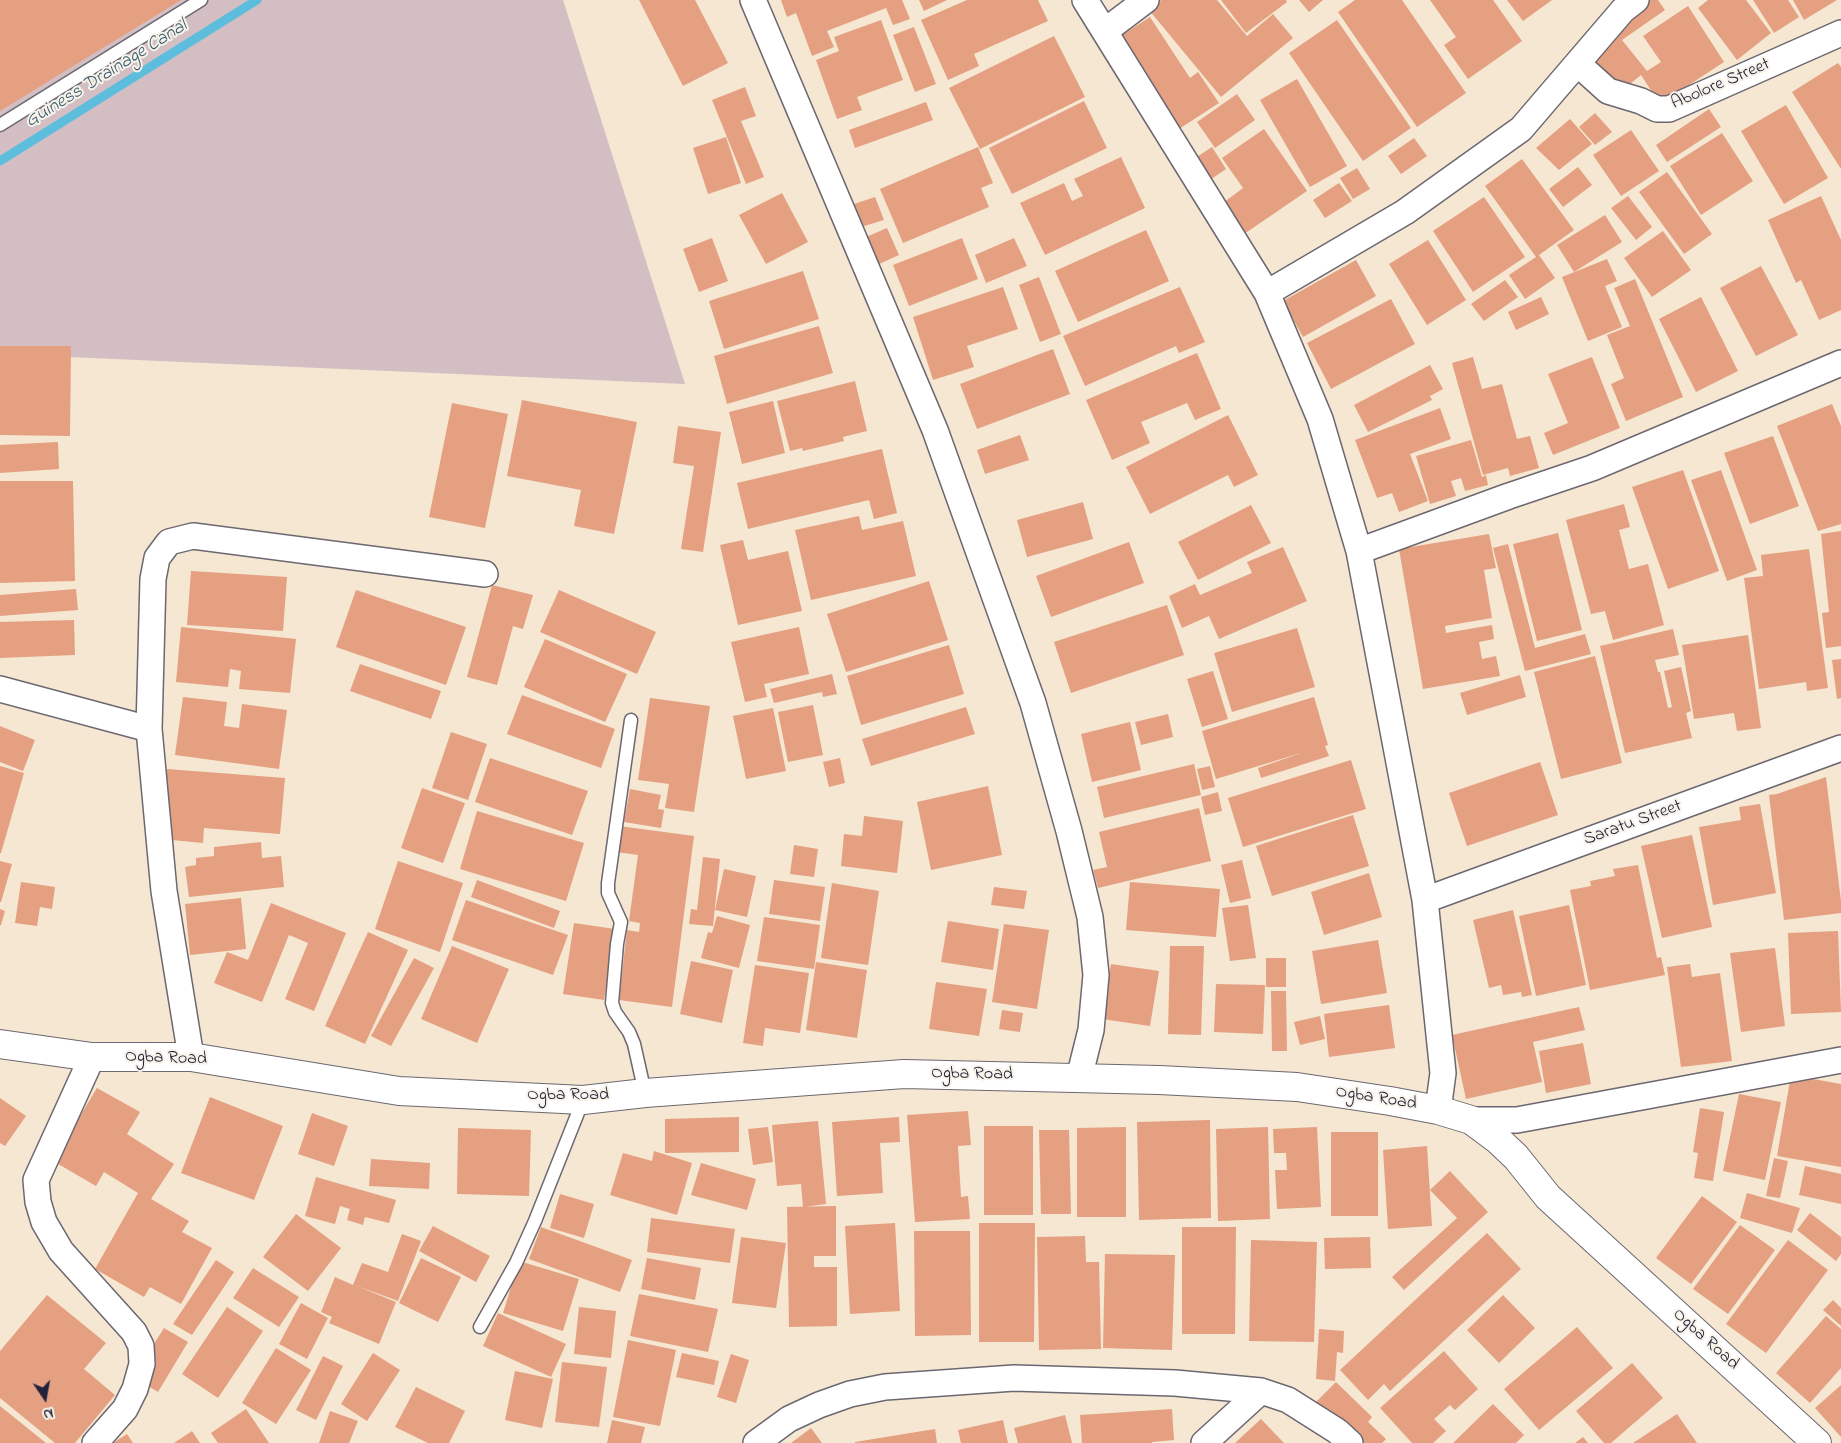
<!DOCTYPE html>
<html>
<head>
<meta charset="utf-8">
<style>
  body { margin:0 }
  #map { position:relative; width:1841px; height:1443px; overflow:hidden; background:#f5e7d2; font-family:"Indie Flower",sans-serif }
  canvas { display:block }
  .north { position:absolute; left:20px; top:1373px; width:50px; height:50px; -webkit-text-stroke:4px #f7f3e8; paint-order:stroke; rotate:168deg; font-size:14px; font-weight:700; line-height:20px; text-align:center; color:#22223b }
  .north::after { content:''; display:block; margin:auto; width:18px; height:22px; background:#22223b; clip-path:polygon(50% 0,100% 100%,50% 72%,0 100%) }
</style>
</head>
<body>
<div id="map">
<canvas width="1841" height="1443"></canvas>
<div class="north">N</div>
</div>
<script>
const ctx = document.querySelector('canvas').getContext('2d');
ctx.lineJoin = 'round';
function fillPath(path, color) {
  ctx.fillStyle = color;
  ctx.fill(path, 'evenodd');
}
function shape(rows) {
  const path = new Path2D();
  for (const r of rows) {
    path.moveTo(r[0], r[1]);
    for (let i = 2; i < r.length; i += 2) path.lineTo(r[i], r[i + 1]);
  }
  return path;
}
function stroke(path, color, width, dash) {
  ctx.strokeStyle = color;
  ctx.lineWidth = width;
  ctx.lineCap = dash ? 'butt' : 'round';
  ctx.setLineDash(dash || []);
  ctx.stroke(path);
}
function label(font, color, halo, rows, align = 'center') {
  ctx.font = font + ' "Indie Flower",sans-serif';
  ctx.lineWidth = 4;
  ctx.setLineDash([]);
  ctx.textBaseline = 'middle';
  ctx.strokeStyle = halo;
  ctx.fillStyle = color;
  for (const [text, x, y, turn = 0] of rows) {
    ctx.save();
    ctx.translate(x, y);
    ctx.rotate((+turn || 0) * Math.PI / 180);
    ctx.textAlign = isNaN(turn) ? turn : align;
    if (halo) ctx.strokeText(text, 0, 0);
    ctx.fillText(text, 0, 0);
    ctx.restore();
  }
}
fillPath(shape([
  [0,0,563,0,685,384,0,354]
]), '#d2bec3');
stroke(shape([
  [0,161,257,0]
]), '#5dbddc', 9);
fillPath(shape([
  [0,0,181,0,0,111],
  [639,0,695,0,728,63,683,86],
  [781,0,902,0,910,19,893,25,886,8,827,31,834,47,812,56,796,13,787,17],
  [919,0,947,0,924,11],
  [967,0,1038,0,1048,21,974,54,979,66,948,80,921,20],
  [1161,0,1217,0,1247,36,1273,14,1293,38,1221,97,1149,10],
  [1221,0,1286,0,1287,2,1246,33],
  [1299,0,1323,0,1309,12],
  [1355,0,1402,0,1466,93,1417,127,1338,12],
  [1430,0,1493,0,1522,41,1468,79,1444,45,1456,37],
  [1507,0,1552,0,1523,21],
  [1650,0,1658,0,1665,10,1622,40,1647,71,1661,62,1643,36,1688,6,1724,62,1660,104,1641,75,1620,92,1590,54,1612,27],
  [1708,0,1746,0,1771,33,1737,60,1698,8],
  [1753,0,1788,0,1799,17,1774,33],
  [1793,0,1837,0,1804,20],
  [1150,17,1190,78,1198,72,1219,103,1179,129,1119,37],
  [881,20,903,80,857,97,862,110,837,119,816,60,839,51,834,37],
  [1337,20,1411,128,1363,161,1289,53],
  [914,27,936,84,915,92,893,35],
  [1054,36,1085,97,980,149,949,88],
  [1838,63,1841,67,1841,169,1792,92],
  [1297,79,1347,166,1310,187,1260,100],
  [745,87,756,116,741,121,764,177,746,184,712,100],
  [1237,94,1255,120,1215,148,1197,122],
  [1084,101,1107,148,1012,194,989,148],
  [926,102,933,120,855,148,849,130],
  [1786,105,1828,178,1784,204,1741,131],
  [1709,109,1721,127,1667,162,1656,145],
  [1595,113,1612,132,1595,145,1579,127],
  [1570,119,1592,144,1559,170,1536,148],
  [1264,129,1307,191,1244,234,1223,203,1243,188,1222,158],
  [1631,130,1659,171,1621,196,1593,155],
  [1722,133,1753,181,1701,215,1670,166],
  [726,137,741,183,708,194,693,148],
  [1414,138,1427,156,1401,174,1388,156],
  [978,147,993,183,981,188,989,207,903,243,880,189],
  [1212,147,1226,169,1204,184,1189,162],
  [1121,157,1145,208,1045,255,1020,203,1064,183,1072,201,1083,196,1074,179],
  [1522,159,1574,230,1539,255,1555,278,1525,299,1509,275,1536,257,1485,186],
  [1578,167,1592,185,1563,207,1549,189],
  [1357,168,1370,189,1353,199,1340,178],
  [1667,172,1712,234,1684,254,1639,192],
  [1339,183,1352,201,1325,218,1313,200],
  [782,193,808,242,766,264,739,215],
  [1628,196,1652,227,1636,240,1611,208],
  [1821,196,1841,240,1841,310,1819,320,1801,280,1796,283,1768,220],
  [875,197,884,220,861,227,854,204],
  [1484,197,1525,257,1473,292,1433,231],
  [1605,215,1622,242,1574,272,1557,245],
  [887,228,899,255,877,265,864,238],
  [1146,230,1169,281,1078,322,1055,271],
  [1663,231,1691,270,1652,297,1624,258],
  [712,238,728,281,699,292,683,249],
  [962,238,978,279,909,306,893,265],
  [1014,238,1027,266,986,283,975,255],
  [1428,240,1466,300,1427,325,1389,264],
  [1607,259,1617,281,1605,286,1622,327,1588,341,1562,277],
  [1356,260,1376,296,1303,337,1283,301],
  [1761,266,1798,335,1756,356,1720,288],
  [803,271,819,319,724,349,709,301],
  [1039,277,1061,334,1040,342,1019,285],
  [1635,279,1683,397,1626,421,1611,384,1624,378,1607,335,1630,326,1614,288],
  [1505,280,1518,297,1484,321,1471,304],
  [1003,287,1018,329,967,346,974,367,933,380,913,317],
  [1180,287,1205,342,1179,353,1176,346,1085,386,1063,336],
  [1541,297,1549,314,1516,330,1508,312],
  [1701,297,1738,371,1696,392,1659,319],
  [1391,299,1415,344,1331,389,1307,343],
  [819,326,833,373,727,404,714,356],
  [0,346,71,346,70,436,0,435],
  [1053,349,1070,394,977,429,960,384],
  [1197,353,1221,409,1195,420,1187,403,1141,422,1150,443,1112,460,1086,400],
  [1473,357,1482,389,1502,384,1517,439,1530,436,1539,468,1510,476,1508,468,1483,475,1452,363],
  [1592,357,1620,428,1553,455,1544,433,1568,423,1548,374],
  [1430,365,1443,389,1430,396,1432,400,1368,432,1354,405],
  [855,381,867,431,843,437,844,441,803,451,802,448,790,451,777,401],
  [522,400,637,422,614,534,574,526,581,490,507,476],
  [773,401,785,453,742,464,729,412],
  [452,403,508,414,485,528,429,517],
  [1832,404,1841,426,1841,524,1818,531,1777,426],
  [1440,408,1451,439,1410,454,1428,501,1399,512,1392,493,1377,498,1355,440],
  [1228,415,1258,475,1234,487,1228,475,1150,514,1126,467],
  [678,426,721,432,703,552,681,549,694,466,673,463],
  [1020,435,1029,460,985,474,977,450],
  [1773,436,1799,506,1750,524,1724,453],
  [1471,440,1482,477,1486,475,1488,485,1465,491,1461,478,1451,481,1456,496,1430,504,1416,456],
  [58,442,59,469,0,473,0,445],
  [882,449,897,513,874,519,869,500,748,529,737,483],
  [1683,470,1719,571,1668,589,1632,487],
  [1721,470,1757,570,1727,581,1691,480],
  [0,481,73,481,75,581,0,583],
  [1083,502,1093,539,1027,557,1017,520],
  [1624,504,1630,527,1619,530,1629,569,1648,564,1664,625,1613,640,1605,611,1591,614,1566,520],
  [1251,505,1271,543,1198,580,1178,542],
  [859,516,862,530,903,521,916,576,811,600,795,530],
  [1841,531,1841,646,1826,648,1822,613,1829,612,1821,534],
  [1558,533,1582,630,1537,641,1513,544],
  [1489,534,1496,568,1484,570,1492,618,1445,626,1446,633,1492,625,1494,639,1479,642,1482,659,1496,656,1500,676,1423,689,1399,549],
  [743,540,748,560,788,551,802,611,738,625,720,545],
  [1129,542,1144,583,1051,617,1036,576],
  [1508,544,1535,648,1585,634,1591,654,1525,671,1493,548],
  [1283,547,1307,601,1219,639,1209,616,1182,628,1169,596,1195,584,1200,595,1252,573,1247,562],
  [1809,549,1828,688,1807,691,1806,682,1759,689,1744,578,1763,576,1761,555],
  [191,571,287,577,283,631,187,625],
  [929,581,948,640,846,672,827,614],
  [492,585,533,595,523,629,513,626,497,685,467,677],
  [76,589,78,610,0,616,0,595],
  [356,590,466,627,446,685,336,647],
  [559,590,656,632,637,674,540,632],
  [1167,605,1184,655,1071,693,1054,642],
  [74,620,75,655,0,658,0,622],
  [181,627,296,639,290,693,239,689,241,671,230,669,228,687,176,682],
  [799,627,809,674,764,684,767,697,745,702,731,642],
  [1297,628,1315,687,1232,712,1214,653],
  [1673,629,1679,655,1655,660,1658,672,1660,672,1668,708,1672,707,1664,671,1681,667,1691,711,1686,713,1692,738,1625,753,1600,646],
  [1748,635,1761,728,1737,731,1734,713,1694,719,1682,645],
  [545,639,627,674,605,722,524,687],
  [949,645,964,694,861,725,847,676],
  [1595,656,1622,763,1561,779,1534,672],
  [1841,659,1841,698,1837,699,1832,660],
  [360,664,441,691,431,719,350,691],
  [1213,671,1228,719,1202,727,1187,679],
  [832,674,837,694,823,697,822,692,774,703,770,689],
  [1520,675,1526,697,1467,715,1460,693],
  [522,695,615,729,601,768,507,734],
  [183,697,227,702,224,726,239,728,242,704,287,710,279,769,175,755],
  [1314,697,1328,745,1325,746,1329,756,1261,778,1258,768,1304,752,1216,779,1202,731],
  [650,698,710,706,694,812,665,808,669,784,638,780],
  [813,705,823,755,788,762,778,712],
  [966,707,975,734,871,766,862,739],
  [773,708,786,771,746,779,733,716],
  [1168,714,1173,737,1141,745,1135,722],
  [1130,722,1141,770,1092,782,1081,734],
  [0,726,35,740,23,771,0,762],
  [451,732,487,744,468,800,432,788],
  [490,758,588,791,572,835,475,802],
  [840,758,845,783,829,787,823,762],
  [1351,760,1366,809,1243,847,1228,798],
  [1540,762,1558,815,1467,846,1449,793],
  [1194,764,1201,795,1104,818,1097,787],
  [0,766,24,773,1,853,0,853],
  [1210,766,1215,787,1202,790,1197,769],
  [167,769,285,778,280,834,204,828,203,843,161,839],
  [1826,777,1841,901,1841,913,1784,920,1769,795,1777,794],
  [988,786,1002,855,931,870,917,802],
  [422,788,465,803,443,863,401,848],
  [630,789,661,795,658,809,664,810,661,828,624,822],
  [1218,792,1222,811,1205,815,1201,797],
  [1760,804,1776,893,1713,905,1699,827,1741,820,1739,807],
  [1199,808,1211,861,1098,888,1093,870,1107,867,1099,832],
  [477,811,584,843,566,901,460,869],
  [1353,815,1369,866,1272,896,1256,846],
  [864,816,903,821,897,873,841,866,844,834,862,836],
  [619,826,694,836,672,1007,619,1000,627,930,639,932,640,923,629,921,638,855,616,852],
  [1692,835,1712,927,1662,938,1641,846],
  [261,842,262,858,281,856,284,887,189,897,185,867,196,865,196,858,214,856,214,847],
  [794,845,818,849,814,877,790,874],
  [703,857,720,859,713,926,689,924,691,909,697,910],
  [1242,860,1251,898,1230,903,1221,865],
  [0,861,12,864,1,902,0,902],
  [398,861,463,883,440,952,375,929],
  [1638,865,1657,958,1661,957,1665,975,1590,990,1570,890,1591,886,1590,881,1615,876,1613,869],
  [724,869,756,876,747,917,715,910],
  [1369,873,1382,917,1324,935,1311,892],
  [477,880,560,911,554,928,471,897],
  [774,880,825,887,820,921,769,914],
  [21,882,55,887,52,909,40,907,37,926,15,923],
  [1130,882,1220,889,1216,937,1126,930],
  [832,883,879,891,868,965,821,958],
  [994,887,1027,891,1024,909,991,905],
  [241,898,246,949,190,955,185,904],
  [466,900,568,935,553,975,452,940],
  [271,903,346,933,314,1011,285,999,308,943,289,935,262,1002,214,983,227,952,248,960],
  [1248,905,1256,958,1230,961,1222,908],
  [1569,905,1586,985,1536,996,1519,916],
  [0,909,5,911,1,925,0,925],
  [1513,910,1532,995,1522,997,1521,992,1503,995,1501,985,1489,988,1473,920],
  [717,916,750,925,739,968,701,958,708,932,712,933],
  [764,917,820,925,814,969,757,961],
  [948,921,999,929,993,970,941,962],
  [574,923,615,929,604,1000,563,994],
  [1004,924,1049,930,1037,1009,992,1002],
  [1838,931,1841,1012,1791,1014,1788,933],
  [368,932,408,950,365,1044,325,1026],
  [1378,940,1387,993,1321,1004,1312,951],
  [452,946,509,969,477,1043,421,1019],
  [1170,946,1204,946,1201,1035,1168,1034],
  [1775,948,1785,1026,1741,1032,1730,953],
  [414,958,434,968,391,1046,371,1036],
  [1266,958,1286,958,1286,987,1266,987],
  [691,961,733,970,722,1023,680,1014],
  [816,962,867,970,857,1038,806,1030],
  [1111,964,1159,971,1150,1026,1102,1019],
  [1690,964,1692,977,1720,973,1732,1061,1681,1067,1667,967],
  [755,965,809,973,800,1033,765,1028,763,1046,743,1043],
  [936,982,987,989,979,1036,929,1029],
  [1216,984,1265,985,1263,1034,1214,1032],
  [1271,991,1286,991,1287,1051,1272,1051],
  [1389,1005,1395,1048,1329,1057,1324,1014],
  [1579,1007,1585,1030,1533,1042,1542,1082,1466,1099,1452,1035],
  [1002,1010,1023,1013,1020,1032,999,1029],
  [1320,1016,1325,1039,1300,1045,1294,1022],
  [1583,1043,1591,1084,1546,1093,1539,1051],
  [1791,1075,1841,1084,1841,1167,1777,1156],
  [97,1088,140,1112,127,1134,174,1164,151,1199,189,1221,182,1232,212,1248,181,1304,150,1287,144,1297,95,1269,138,1193,104,1172,96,1186,53,1161],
  [1739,1094,1781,1102,1765,1180,1723,1171],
  [210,1097,283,1126,254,1200,181,1173],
  [0,1098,26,1116,5,1146,0,1143],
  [1700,1108,1724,1112,1713,1181,1694,1178,1698,1153,1693,1152],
  [968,1111,971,1145,958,1146,961,1197,968,1196,970,1219,915,1222,907,1115],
  [312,1113,348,1126,334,1166,298,1154],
  [739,1117,739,1152,665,1153,665,1119],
  [899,1117,900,1142,880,1143,883,1193,837,1196,832,1122],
  [1210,1120,1211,1218,1139,1220,1137,1122],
  [818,1121,826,1204,803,1207,801,1184,777,1186,772,1125],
  [984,1126,1033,1126,1033,1215,984,1215],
  [768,1127,773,1162,753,1165,748,1129],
  [1126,1127,1126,1217,1077,1217,1077,1128],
  [1268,1127,1270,1219,1218,1221,1216,1129],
  [1317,1127,1321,1207,1277,1209,1275,1170,1287,1170,1286,1153,1274,1153,1273,1129],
  [458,1128,531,1130,529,1196,457,1194],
  [1039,1130,1069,1130,1071,1214,1041,1214],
  [1331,1132,1378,1132,1378,1216,1331,1216],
  [1427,1146,1432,1226,1388,1229,1383,1150],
  [654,1151,692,1163,677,1215,610,1195,623,1153,652,1161],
  [1774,1158,1788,1161,1780,1198,1766,1196],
  [371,1159,430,1163,429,1189,369,1186],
  [701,1163,756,1179,747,1210,691,1195],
  [1805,1166,1841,1174,1841,1204,1799,1195],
  [1450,1171,1488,1212,1404,1290,1392,1277,1457,1218,1430,1190],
  [316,1177,396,1200,389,1223,365,1217,363,1225,347,1220,350,1209,340,1206,335,1224,305,1216],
  [1747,1193,1800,1208,1792,1233,1740,1218],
  [560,1194,594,1204,584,1238,550,1228],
  [1702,1196,1737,1222,1691,1284,1656,1258],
  [836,1206,836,1256,814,1256,814,1267,837,1267,837,1326,789,1327,787,1207],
  [1810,1213,1841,1237,1841,1254,1836,1261,1797,1230],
  [296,1214,341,1248,308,1291,263,1257],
  [651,1218,735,1229,730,1263,647,1252],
  [895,1223,900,1311,850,1314,845,1226],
  [979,1223,1035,1223,1034,1342,979,1342],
  [1740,1225,1775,1250,1728,1314,1693,1289],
  [433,1226,490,1256,476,1282,419,1251],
  [541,1227,632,1260,620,1292,529,1259],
  [1182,1227,1236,1227,1235,1334,1182,1334],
  [914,1231,970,1231,971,1335,915,1336],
  [1487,1233,1521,1269,1390,1391,1384,1384,1368,1400,1340,1370],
  [402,1234,421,1241,398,1301,357,1286,396,1302,379,1344,329,1323,332,1317,321,1312,335,1277,353,1285,362,1263,388,1272],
  [1085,1236,1086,1262,1099,1262,1101,1349,1039,1350,1037,1237],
  [741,1237,786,1243,776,1308,732,1303],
  [1370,1237,1371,1268,1325,1269,1324,1238],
  [1251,1240,1317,1242,1314,1342,1249,1341],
  [1788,1240,1828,1270,1766,1353,1726,1324],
  [1105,1254,1175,1255,1172,1350,1103,1348],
  [421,1258,461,1277,438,1322,399,1303],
  [647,1258,701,1268,695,1300,641,1289],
  [216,1260,234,1272,192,1335,173,1324],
  [519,1261,579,1279,563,1331,503,1313],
  [253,1268,299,1297,279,1327,233,1298],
  [639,1294,718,1309,708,1352,630,1336],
  [47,1295,106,1343,84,1369,115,1395,75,1443,55,1443,0,1398,0,1351],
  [1503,1295,1535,1328,1499,1363,1467,1330],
  [1833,1300,1841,1308,1841,1326,1823,1310],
  [301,1303,328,1318,307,1359,279,1344],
  [227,1307,263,1331,218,1398,182,1374],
  [579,1307,616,1311,611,1358,574,1354],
  [498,1313,566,1344,551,1377,483,1346],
  [1826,1316,1841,1329,1841,1368,1810,1403,1776,1373],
  [1577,1327,1613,1368,1539,1430,1504,1389],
  [164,1328,188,1342,158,1392,143,1383,156,1361,147,1355],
  [1319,1329,1344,1331,1343,1353,1337,1352,1335,1381,1316,1379],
  [628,1340,676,1350,660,1426,613,1417],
  [276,1348,311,1370,276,1424,242,1403],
  [1444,1351,1478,1389,1455,1410,1450,1405,1434,1419,1446,1431,1433,1443,1412,1443,1380,1408],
  [373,1353,400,1370,367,1421,341,1404],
  [682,1353,719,1361,714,1385,676,1377],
  [731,1354,749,1360,736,1403,717,1397],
  [323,1356,343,1366,316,1420,296,1410],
  [562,1362,607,1367,599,1427,555,1422],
  [1632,1363,1663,1398,1611,1443,1604,1443,1576,1411],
  [515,1371,553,1379,542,1428,505,1420],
  [1336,1382,1372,1417,1368,1422,1386,1439,1382,1443,1357,1443,1315,1403],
  [1841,1385,1841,1437,1815,1408],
  [416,1387,465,1411,449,1443,428,1443,395,1427],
  [1493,1404,1524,1435,1516,1443,1453,1443],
  [0,1406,46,1443,0,1443],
  [246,1409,269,1443,218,1443,211,1433],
  [1172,1409,1174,1440,1152,1442,1152,1443,1082,1443,1080,1415],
  [330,1411,358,1421,349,1443,319,1443],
  [1677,1414,1697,1443,1633,1443],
  [1065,1415,1072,1443,1018,1443,1014,1428],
  [1261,1419,1284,1443,1235,1443],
  [612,1420,645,1427,641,1443,607,1443],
  [1003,1420,1008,1443,961,1443,958,1430],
  [811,1428,822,1443,791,1443],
  [935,1429,937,1443,855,1443,855,1442],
  [192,1431,200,1443,174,1443],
  [127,1434,133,1443,113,1443],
  [1583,1437,1588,1443,1575,1443]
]), '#e4a081');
const lane = shape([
  [0,125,201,0],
  [631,720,608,883,608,893,621,922,617,944,612,1003,615,1012,629,1032,634,1044,645,1093],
  [480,1327,516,1263,535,1221,583,1100]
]);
const street = shape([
  [753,0,935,430,1033,703,1069,831,1090,917,1096,975,1091,1030,1079,1078],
  [1085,0,1267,293,1320,419,1359,551,1425,900,1443,1073,1438,1110],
  [1105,31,1146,0],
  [1578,64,1608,91,1641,101,1657,109,1669,109,1841,33],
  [1267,293,1405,212,1521,129,1623,10,1636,0],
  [1359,551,1509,496,1592,468,1841,363],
  [0,689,149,729],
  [1425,900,1841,748],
  [92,1057,36,1180,38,1202,44,1222,61,1251,134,1332,141,1346,142,1364,135,1389,125,1409,95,1443],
  [191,1057,164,891,149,729,153,579,157,558,169,542,193,536,485,574],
  [1471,1120,1517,1120,1841,1060],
  [756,1443,789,1419,819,1405,850,1394,885,1387,1014,1378,1175,1383,1261,1391,1288,1400,1337,1431,1350,1443],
  [1204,1443,1261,1391]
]);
const secondary = shape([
  [0,1044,92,1057,191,1057,399,1091,583,1100,645,1093,904,1074,1159,1080,1297,1087,1390,1101,1438,1110,1471,1120,1498,1140,1516,1157,1548,1197,1817,1443]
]);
stroke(lane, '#6c6770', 15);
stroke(street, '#6c6770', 28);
stroke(secondary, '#6c6770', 30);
stroke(lane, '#fff', 12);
stroke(street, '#fff', 25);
stroke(secondary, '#fff', 28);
label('18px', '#22223b', '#f7f3e8', [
  ["Abolore Street",1721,85,-23],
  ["Saratu Street",1633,824,-20],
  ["Ogba Road",166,1059,2],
  ["Ogba Road",972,1075,1],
  ["Ogba Road",568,1096],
  ["Ogba Road",1376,1099,9],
  ["Ogba Road",1705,1340,42]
]);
label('italic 19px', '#375873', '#f7f3e8', [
  ["Guiness Drainage Canal",107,75,-32]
]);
</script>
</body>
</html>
